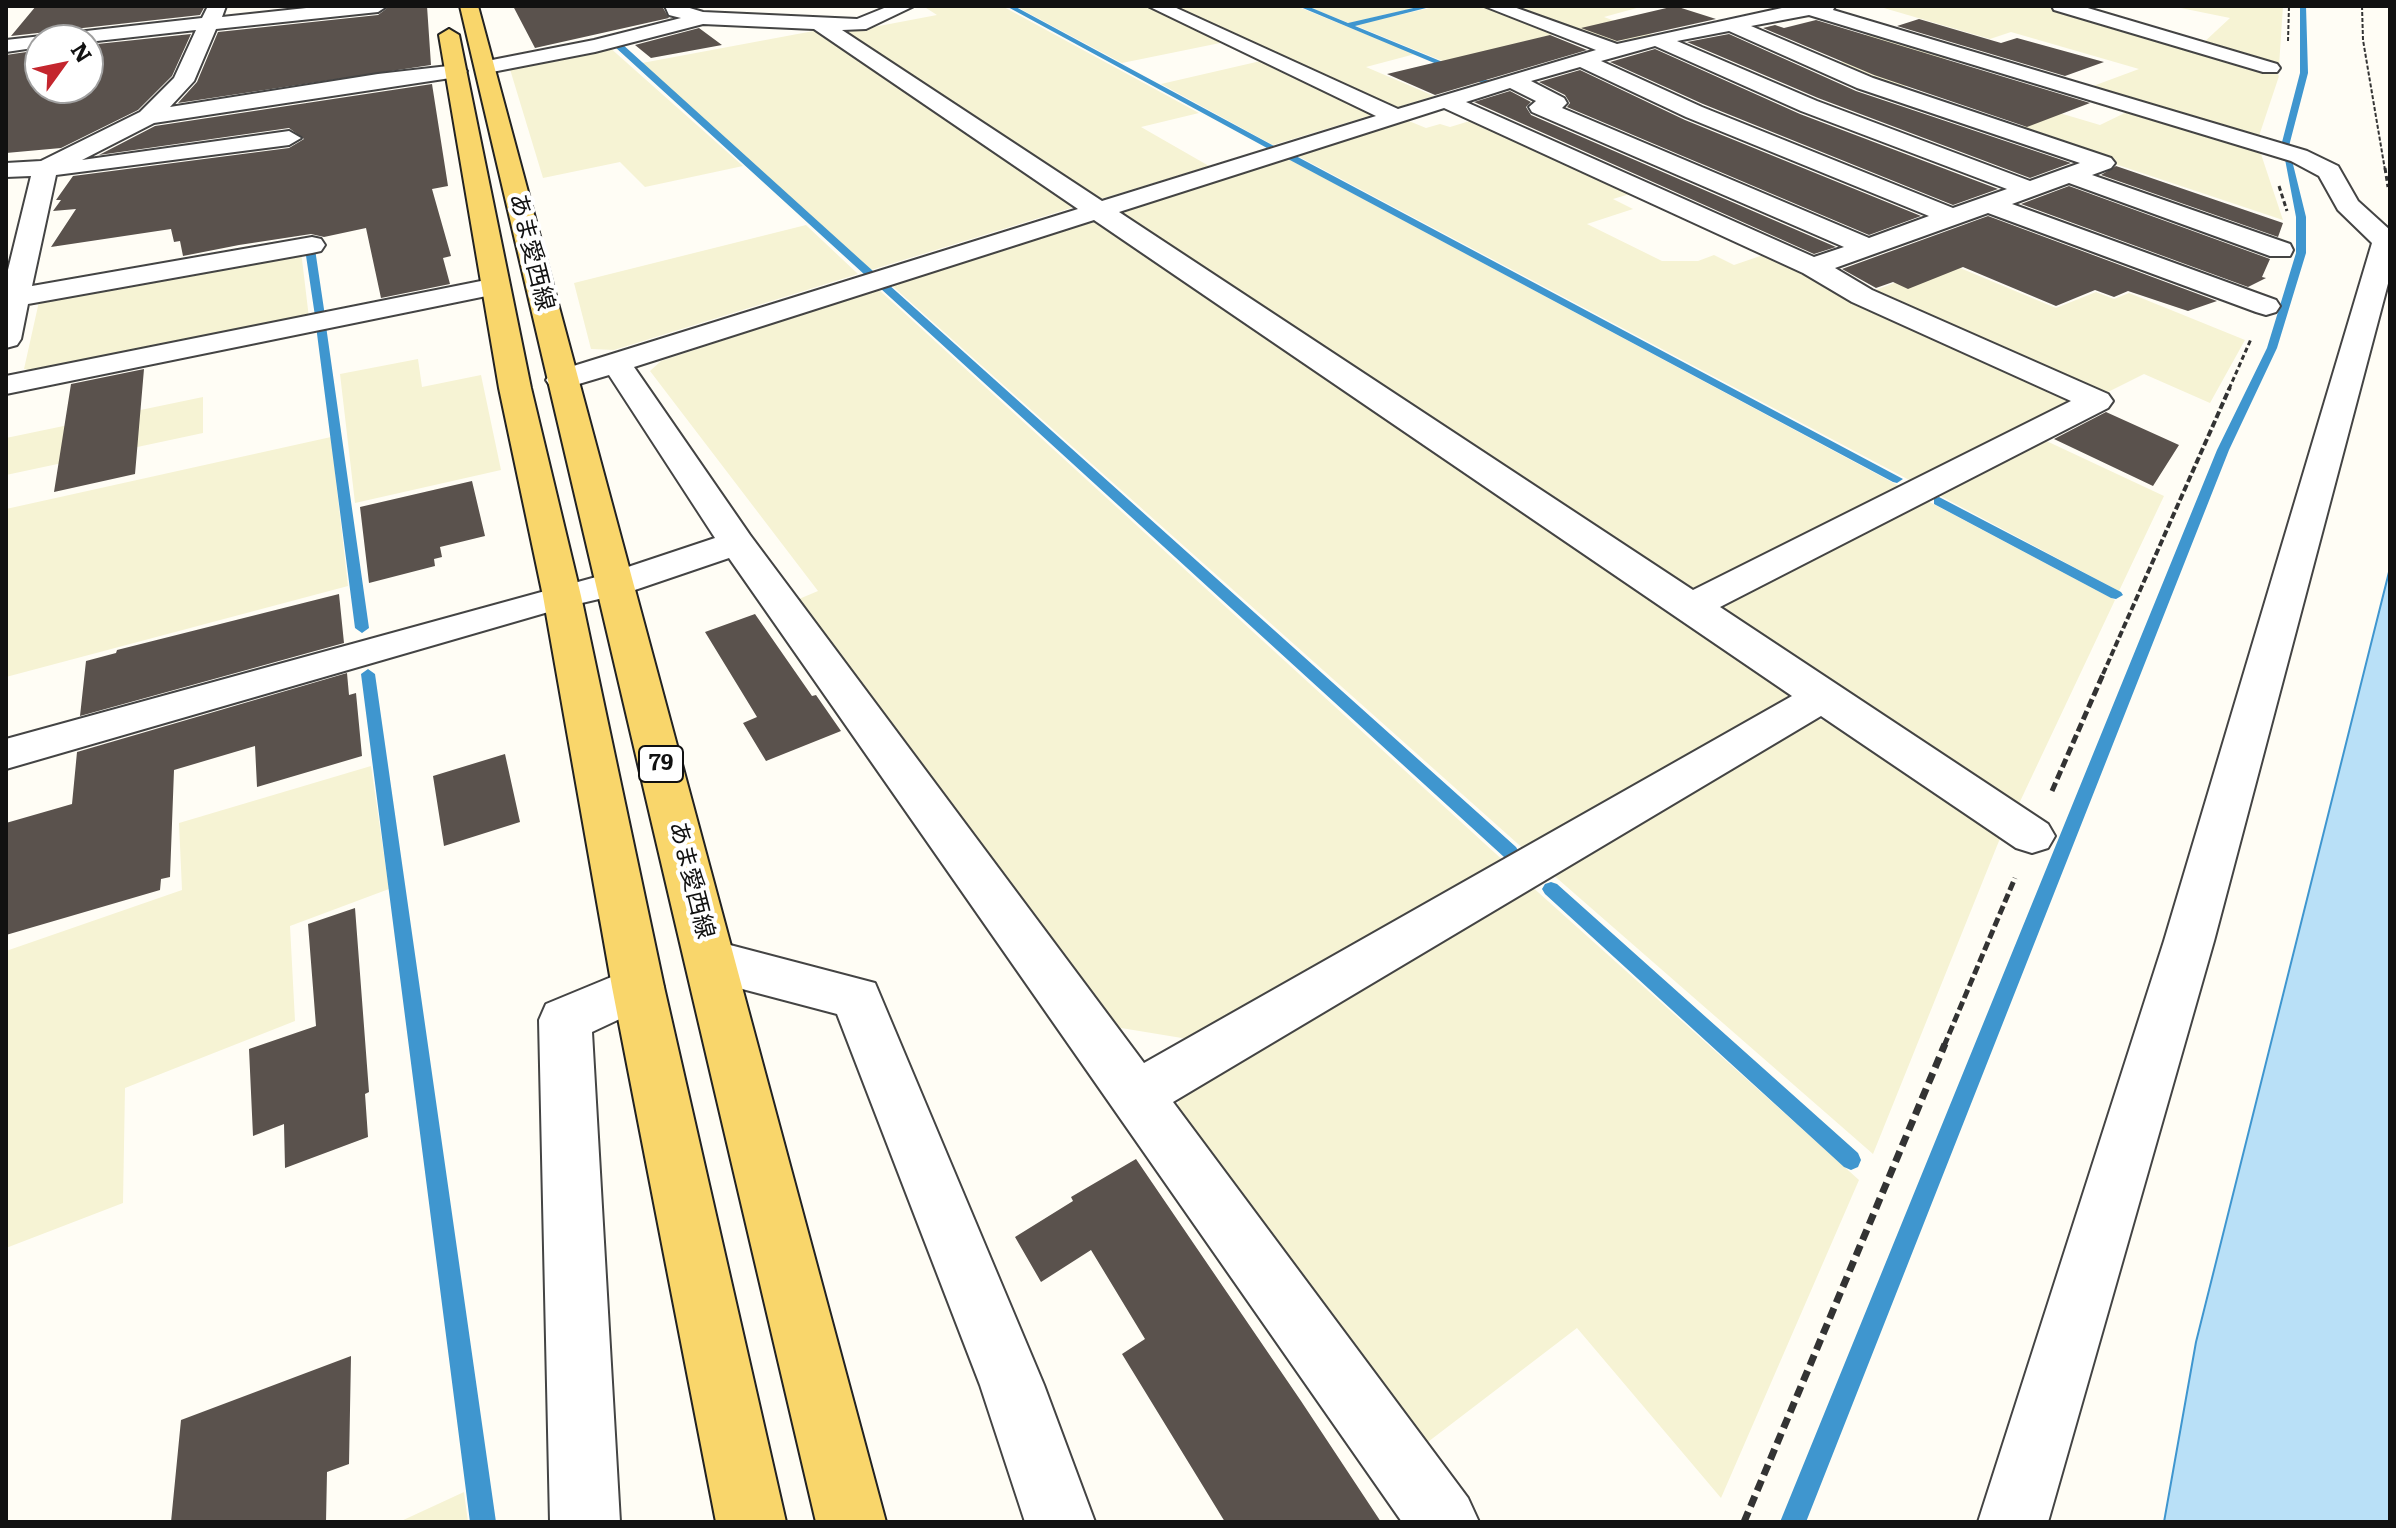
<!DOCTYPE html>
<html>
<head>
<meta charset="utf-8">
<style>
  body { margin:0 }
  #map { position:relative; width:2396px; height:1528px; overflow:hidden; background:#fffdf5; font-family:Literata,serif }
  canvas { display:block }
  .frame { position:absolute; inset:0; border:8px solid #111; pointer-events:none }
  .north { position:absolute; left:24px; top:24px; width:80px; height:80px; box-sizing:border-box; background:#fff; border:2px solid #a0a0a0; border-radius:50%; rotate:57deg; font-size:22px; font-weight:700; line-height:32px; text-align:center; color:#111 }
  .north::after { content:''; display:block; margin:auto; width:28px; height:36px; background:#c4262e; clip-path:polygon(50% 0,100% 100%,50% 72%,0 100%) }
</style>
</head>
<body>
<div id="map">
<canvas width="2396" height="1528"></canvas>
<div class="frame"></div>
<div class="north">N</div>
</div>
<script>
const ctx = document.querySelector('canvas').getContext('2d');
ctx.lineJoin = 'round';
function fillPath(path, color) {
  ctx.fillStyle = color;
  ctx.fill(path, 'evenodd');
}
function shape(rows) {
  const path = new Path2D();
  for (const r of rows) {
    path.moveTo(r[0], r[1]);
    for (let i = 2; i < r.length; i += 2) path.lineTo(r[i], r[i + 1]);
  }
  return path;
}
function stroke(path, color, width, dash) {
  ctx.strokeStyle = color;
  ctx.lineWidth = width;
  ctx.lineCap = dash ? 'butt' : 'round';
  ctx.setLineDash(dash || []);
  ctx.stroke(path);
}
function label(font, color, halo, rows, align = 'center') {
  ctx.font = font + ' Literata,"Noto Sans JP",serif';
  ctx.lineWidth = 8;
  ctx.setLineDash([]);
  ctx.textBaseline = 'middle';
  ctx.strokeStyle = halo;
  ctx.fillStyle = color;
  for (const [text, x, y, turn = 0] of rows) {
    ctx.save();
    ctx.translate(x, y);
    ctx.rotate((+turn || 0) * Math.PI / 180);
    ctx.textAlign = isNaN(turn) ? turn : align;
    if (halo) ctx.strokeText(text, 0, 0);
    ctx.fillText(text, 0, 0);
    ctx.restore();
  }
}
fillPath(shape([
  [923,6,1002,6,1199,113,1141,127,1209,166,1104,198,1091,198,842,33,937,15],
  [1015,6,1149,6,1225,42,1122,63],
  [1178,6,1296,6,1415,54,1366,67,1434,96,1398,107,1386,106,1177,9],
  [1306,6,1423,6,1349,23],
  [1439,6,1482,6,1558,33,1445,62,1354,25],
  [1503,6,1644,6,1604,17,1653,35,1608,43],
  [1877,6,2054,6,2275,71,2279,76,2258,139,2085,89,2139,69,2011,32,1990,39],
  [2171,6,2283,6,2279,66,2202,44,2230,18],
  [819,30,1075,204,1071,208,871,270,642,63],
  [1876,32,1953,55,1921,72,2100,125,2133,109,2249,144,2261,154,2283,220,2013,130,2027,125,1908,85,1894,89,1831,65,1874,53,1847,40],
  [608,46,743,166,645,187,620,162,543,178,509,66],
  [1265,60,1372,111,1369,116,1273,145,1161,84],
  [1404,119,1426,128,1440,124,1450,127,1473,120,1633,193,1613,199,1633,209,1587,224,1662,261,1698,261,1714,255,1734,265,1766,254,2068,394,2072,405,1913,482,1294,154],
  [1285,157,1901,487,1701,590,1668,583,1118,216,1122,209],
  [1086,221,1100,221,1785,683,1788,704,1527,852,889,283],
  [806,225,858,274,614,350,591,349,574,283],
  [301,251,309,318,39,372,24,369,40,297],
  [1948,263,2056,308,2096,292,2114,299,2129,293,2245,340,2210,403,2144,374,2102,395,1870,292],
  [878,289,1507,864,1194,1040,1115,1027,799,599,818,591,650,371,661,361],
  [418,359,422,387,481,375,501,470,355,503,340,374],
  [203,397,203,433,6,475,6,438],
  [331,437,348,586,6,677,6,509],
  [2040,438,2164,496,2119,591,1935,493],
  [1922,498,2115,600,2016,810,1725,620,1720,601],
  [1811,719,1848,723,2003,831,1873,1154,1551,873],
  [371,766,389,889,290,926,295,1021,125,1088,123,1203,6,1248,6,951,182,890,179,823],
  [1529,884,1859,1180,1721,1498,1577,1328,1420,1448,1176,1109,1185,1086],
  [464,1492,468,1522,398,1522,399,1522]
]), '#f6f3d4');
const water = shape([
  [2390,568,2390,1522,2164,1522,2196,1342,2390,568]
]);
fillPath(water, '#b9e0f7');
stroke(water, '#3f96cf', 2);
fillPath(shape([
  [1006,6,1014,6,1274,146,1267,148,1006,6],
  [1298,6,1307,6,1348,23,1422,6,1434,6,1355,26,1489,81,1482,83,1298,6],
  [2300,6,2306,6,2308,73,2289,146,2285,149,2281,146,2300,73,2300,6],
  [615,43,621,43,873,271,873,275,865,275,615,47,615,43],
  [2284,154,2291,156,2306,217,2306,253,2277,348,2229,450,1806,1522,1780,1522,2217,450,2267,348,2296,253,2296,217,2284,154],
  [1288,155,1294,155,1903,479,1897,483,1893,482,1288,159,1288,155],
  [310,246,315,249,325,316,320,319,315,316,305,249,310,246],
  [880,284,888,284,1516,847,1519,852,1516,857,1504,857,880,288,880,284],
  [321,323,326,326,369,628,362,633,355,628,316,326,321,323],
  [1939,497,2121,592,2123,595,2116,599,2111,598,1934,504,1934,498,1939,497],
  [368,669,375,674,496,1522,470,1522,361,674,368,669],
  [1551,882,1557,884,1858,1153,1861,1160,1858,1167,1851,1170,1844,1167,1545,894,1542,889,1545,884,1551,882]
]), '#3f96cf');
fillPath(shape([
  [36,6,205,6,200,15,11,36],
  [390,6,427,6,431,65,178,103,197,82,218,32,378,15],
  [513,6,662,6,669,18,535,48],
  [1675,6,1716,19,1617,41,1581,28],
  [1919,19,2001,43,2017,38,2104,62,2065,76,1897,26],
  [1816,20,2090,103,2027,127,1874,75,1763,28,1775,25,1784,28],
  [699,28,722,45,651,58,635,45],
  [191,34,172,76,138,110,61,148,6,153,6,55,40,50,40,88,88,88,88,45],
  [1729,34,1856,91,2071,163,2030,178,1818,98,1687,42],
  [1550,35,1587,50,1435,95,1387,74],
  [1655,49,1800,114,1998,189,1953,205,1703,104,1610,62],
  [1580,70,1685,120,1921,216,1869,235,1567,107,1570,103,1565,95,1539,82],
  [432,84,448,186,432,189,451,256,443,258,450,284,381,298,366,228,324,237,311,234,239,245,183,256,180,241,174,242,171,229,51,247,76,209,53,211,61,200,56,200,73,176,289,148,304,139,289,128,99,155,155,126],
  [1510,91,1531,102,1526,107,1531,115,1836,247,1814,254,1474,102],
  [2116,166,2283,223,2278,237,2101,175],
  [2069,186,2270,259,2262,277,2266,278,2248,287,2021,204],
  [1988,216,2217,301,2188,311,2128,291,2114,297,2095,290,2056,306,1963,267,1908,289,1893,282,1876,288,1842,269],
  [144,369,135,474,54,492,71,384],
  [2106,412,2179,445,2153,486,2054,439],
  [472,481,485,536,440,547,442,557,434,559,435,566,369,583,360,507],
  [339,594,344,643,80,716,86,661,116,653,117,650],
  [755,614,812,696,816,695,841,731,766,761,743,723,757,717,705,632],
  [347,673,349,695,356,693,362,756,257,787,255,746,174,770,170,877,161,879,160,890,6,935,6,823,72,804,77,752],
  [505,754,520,822,444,846,433,776],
  [355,908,369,1092,365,1094,368,1137,285,1168,284,1124,253,1136,249,1049,316,1026,308,924],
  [1136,1159,1301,1401,1381,1522,1225,1522,1122,1354,1145,1339,1091,1250,1041,1282,1015,1237,1073,1201,1071,1197],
  [351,1356,349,1464,327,1472,326,1522,171,1522,181,1420]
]), '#5a524d');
const minor = shape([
  [208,6,226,6,222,17,325,6,387,6,378,12,216,29,194,81,170,107,378,74,457,65,467,71,457,77,154,123,82,160,289,131,301,138,289,145,56,175,32,286,312,237,321,239,325,245,321,251,312,253,28,304,21,339,17,345,6,348,6,278,31,176,6,177,6,163,41,161,140,112,174,78,196,30,88,42,40,40,40,47,6,52,6,40,202,18,208,6],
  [665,6,683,6,703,12,857,19,889,6,914,6,866,29,842,30,1102,201,1376,116,1148,6,1172,6,1398,109,1596,50,1484,6,1511,6,1617,44,1791,6,1835,6,1833,10,2307,151,2338,166,2358,201,2390,230,2390,276,2214,941,2048,1522,1978,1522,2164,941,2372,243,2338,210,2319,176,2291,161,1809,15,1751,26,1873,78,2111,158,2115,163,2111,168,2092,175,2290,244,2293,250,2290,256,2270,256,2069,183,2012,204,2276,300,2280,306,2276,312,2266,315,2256,312,1988,213,1835,268,1872,290,2108,394,2113,401,2108,408,1720,607,2048,824,2055,836,2048,848,2032,853,2016,848,1821,716,1173,1102,1468,1498,1479,1522,1402,1522,729,558,629,592,569,606,6,769,6,739,607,574,715,538,609,375,562,389,551,387,546,380,551,373,1078,209,814,29,703,24,595,52,487,73,477,67,487,61,594,40,681,18,669,15,665,6],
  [1729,31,1857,88,2080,163,2030,181,1817,101,1677,41,1729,31],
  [1655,46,1801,111,2007,189,1953,208,1702,107,1601,61,1655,46],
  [1580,67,1686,117,1929,216,1869,238,1562,108,1567,103,1564,98,1531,81,1580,67],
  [1510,88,1536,101,1529,107,1532,112,1844,247,1814,257,1466,102,1510,88],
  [1444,108,1803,273,1852,302,2071,401,1693,590,1119,212,1444,108],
  [1094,220,1792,696,1144,1063,750,535,634,367,1094,220],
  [2052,6,2081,6,2277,64,2280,68,2277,72,2263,72,2054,10,2052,6],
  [496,278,506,280,510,286,506,292,6,394,6,376,496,278],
  [711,940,875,983,1044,1385,1095,1522,1025,1522,980,1385,837,1014,693,976,686,961,693,946,711,940],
  [638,966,656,972,664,987,656,1002,592,1032,620,1522,550,1522,539,1020,546,1004,638,966]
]);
const major = shape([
  [460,6,478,6,886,1522,816,1522,460,6],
  [449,29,459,35,531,388,581,596,664,987,786,1522,716,1522,612,987,543,596,499,388,439,35,449,29]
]);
stroke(minor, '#444', 4);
stroke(major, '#222', 4);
stroke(shape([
  [2362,6,2363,40,2385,170],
  [2288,41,2289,6]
]), '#333', 2, [4, 2]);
stroke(shape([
  [2385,168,2388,187],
  [2279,186,2287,211],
  [2229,389,2251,339]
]), '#333', 3, [5, 3]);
stroke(shape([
  [2103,674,2230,387]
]), '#333', 4, [7, 3]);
stroke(shape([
  [2052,791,2104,672],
  [1944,1046,2015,878]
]), '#333', 5, [9, 4]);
stroke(shape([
  [1744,1522,1945,1044]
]), '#333', 7, [11, 6]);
fillPath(minor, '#fff');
fillPath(major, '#f9d66b');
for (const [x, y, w] of [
  [661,764,44]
]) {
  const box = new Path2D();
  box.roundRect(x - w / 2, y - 18, w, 36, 6);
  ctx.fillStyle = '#fff';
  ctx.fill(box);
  stroke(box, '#111', 2);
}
label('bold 22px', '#111', null, [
  ["79",661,764]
]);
label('24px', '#111', '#fff', [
  ["あま愛西線",531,252,76],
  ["あま愛西線",691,880,76]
]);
</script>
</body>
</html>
